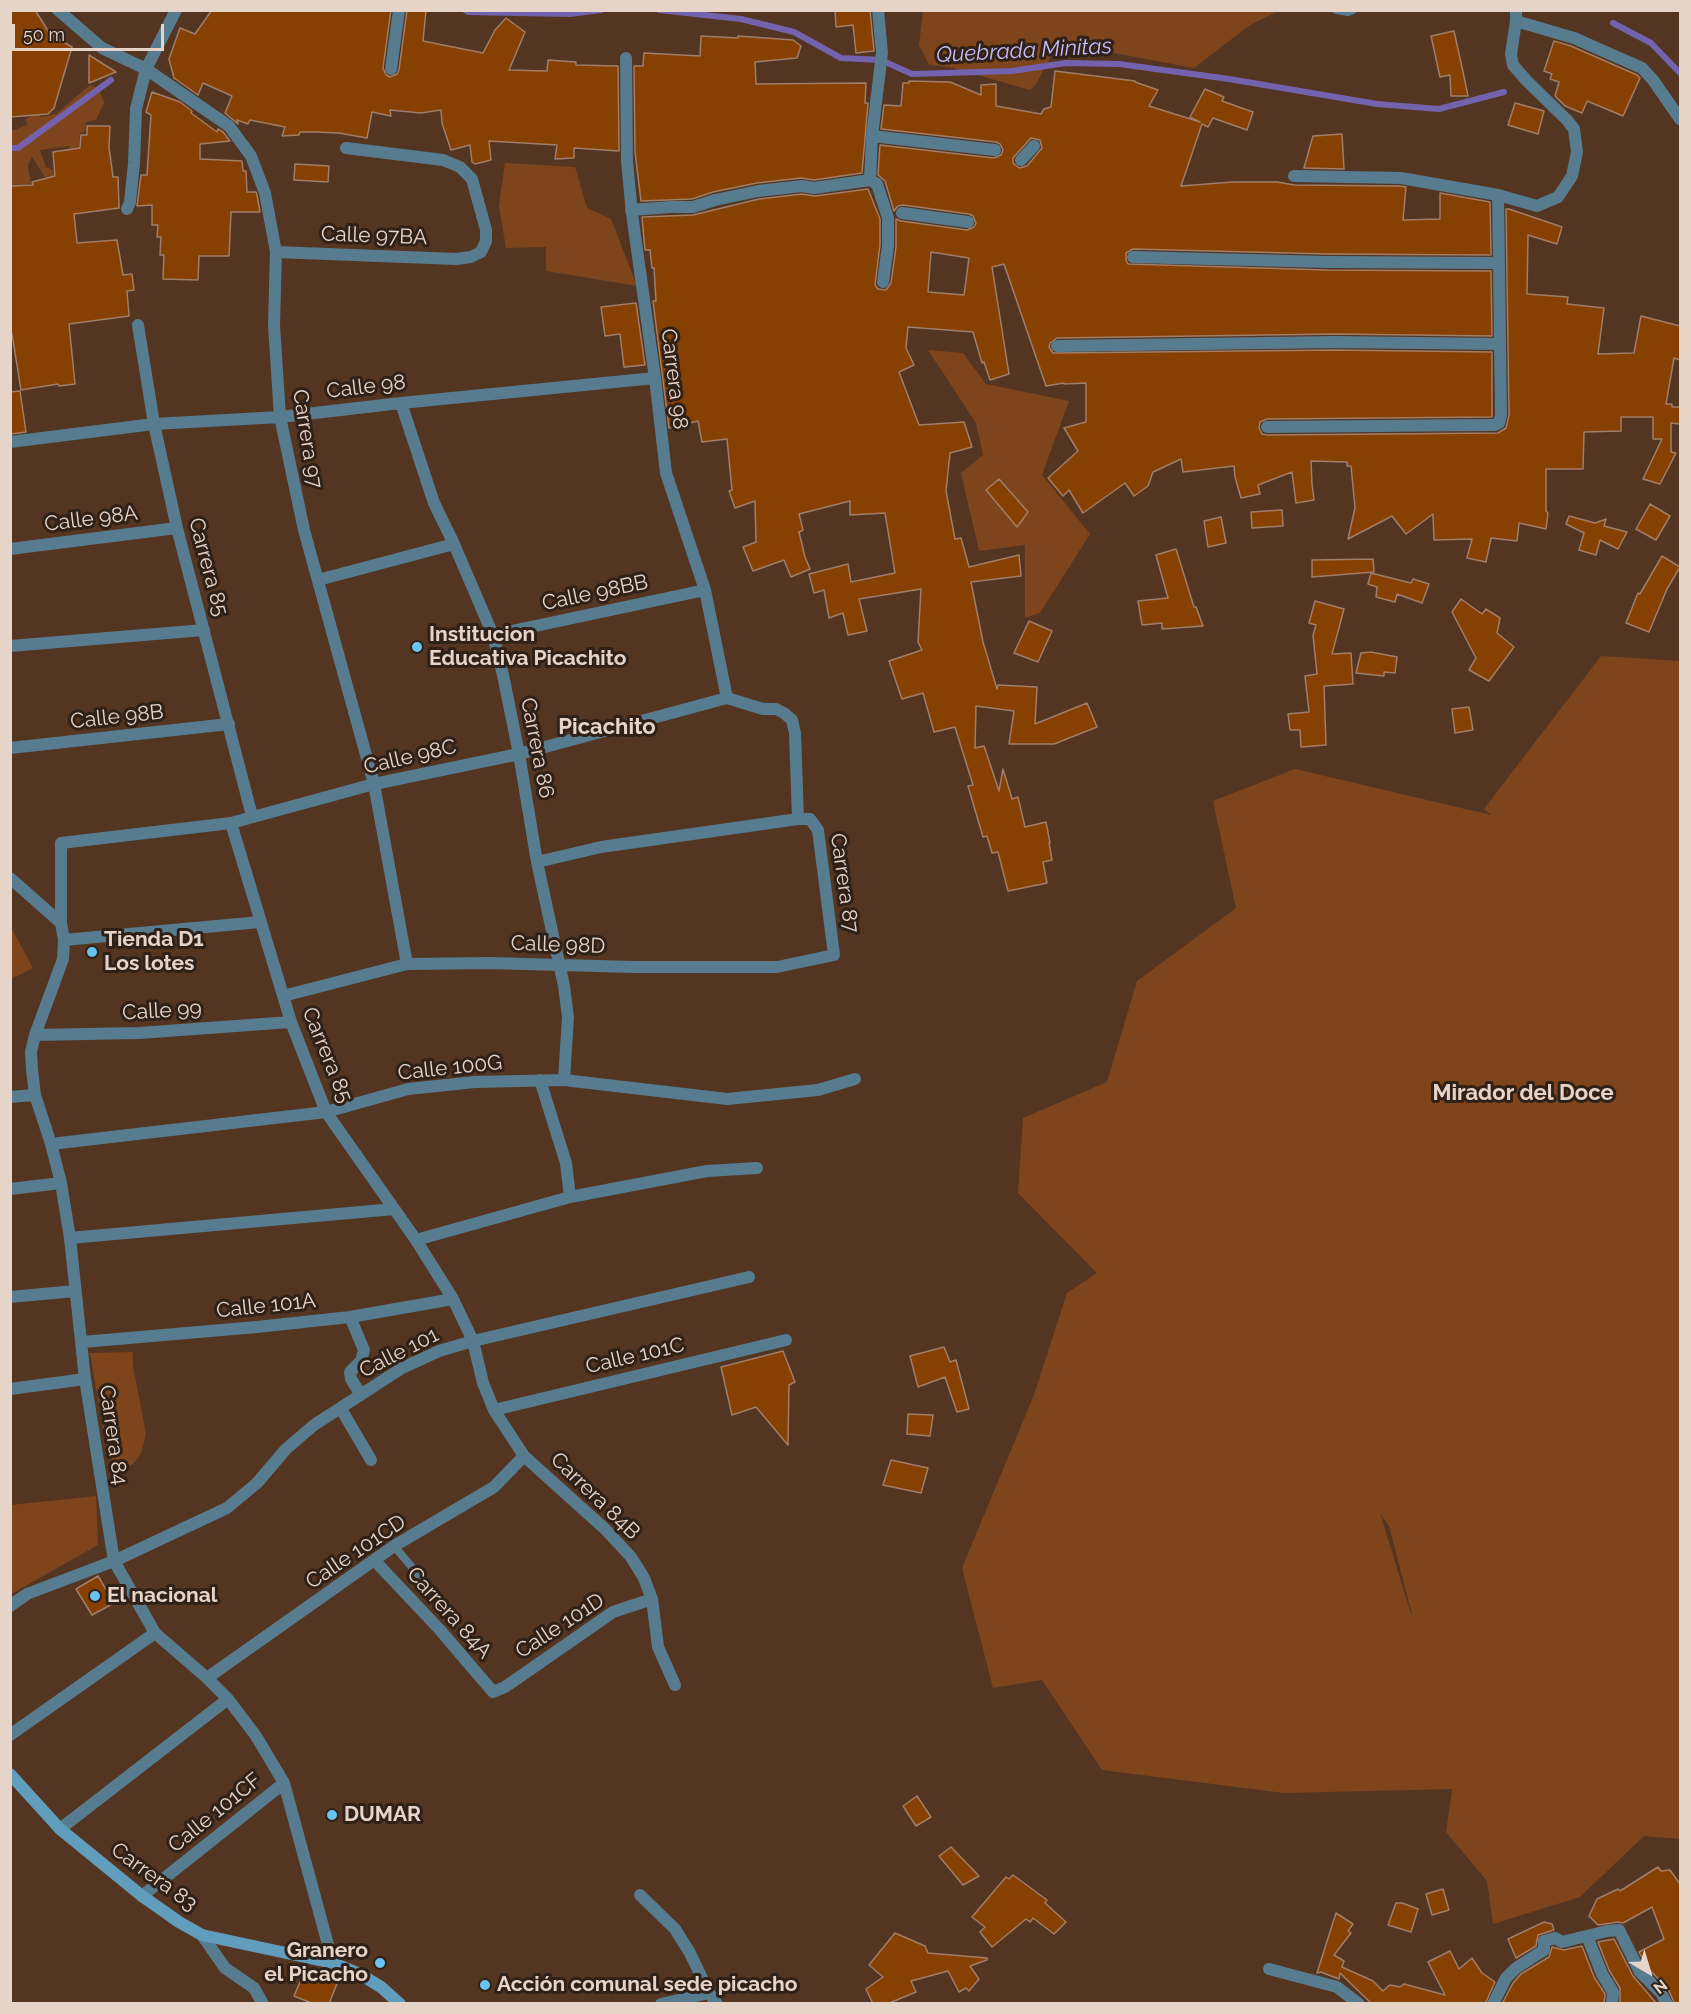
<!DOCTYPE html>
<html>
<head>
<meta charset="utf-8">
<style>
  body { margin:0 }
  #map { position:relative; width:1691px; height:2014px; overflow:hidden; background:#543522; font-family:Raleway,sans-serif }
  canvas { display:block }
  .frame { position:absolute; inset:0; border:12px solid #e7d4c8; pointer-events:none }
  .north { position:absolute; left:1619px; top:1942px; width:60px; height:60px; -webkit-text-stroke:4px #2f2118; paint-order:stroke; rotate:142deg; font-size:16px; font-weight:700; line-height:24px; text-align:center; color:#e7d4c8 }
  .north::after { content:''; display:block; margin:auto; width:21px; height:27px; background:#e7d4c8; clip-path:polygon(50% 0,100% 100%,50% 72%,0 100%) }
  .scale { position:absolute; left:12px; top:24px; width:152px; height:27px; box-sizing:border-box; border:3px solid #e7d4c8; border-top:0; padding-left:8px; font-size:18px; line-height:21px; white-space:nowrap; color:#e7d4c8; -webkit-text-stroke:4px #2f2118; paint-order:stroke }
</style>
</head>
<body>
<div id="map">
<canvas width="1691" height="2014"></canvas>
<div class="frame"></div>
<div class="north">N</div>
<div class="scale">50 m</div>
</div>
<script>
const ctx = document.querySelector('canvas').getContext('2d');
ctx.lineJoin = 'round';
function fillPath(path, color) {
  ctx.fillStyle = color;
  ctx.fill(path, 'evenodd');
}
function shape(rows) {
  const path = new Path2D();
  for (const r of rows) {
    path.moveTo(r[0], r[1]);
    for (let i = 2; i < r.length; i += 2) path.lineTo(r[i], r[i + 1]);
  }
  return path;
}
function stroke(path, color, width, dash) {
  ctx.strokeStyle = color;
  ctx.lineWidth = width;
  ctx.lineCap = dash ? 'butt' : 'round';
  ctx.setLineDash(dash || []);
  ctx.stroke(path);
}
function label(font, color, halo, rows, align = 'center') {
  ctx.font = font + ' Raleway,sans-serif';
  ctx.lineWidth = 6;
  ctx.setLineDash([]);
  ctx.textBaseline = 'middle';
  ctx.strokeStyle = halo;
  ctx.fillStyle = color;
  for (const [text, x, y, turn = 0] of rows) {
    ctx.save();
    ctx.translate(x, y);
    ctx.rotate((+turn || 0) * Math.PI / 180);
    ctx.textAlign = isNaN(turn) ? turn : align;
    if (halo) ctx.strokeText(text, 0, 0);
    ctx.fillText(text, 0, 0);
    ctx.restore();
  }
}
fillPath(shape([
  [923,11,923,10,1278,11,1250,25,1194,68,1087,48,1053,53,1036,84,1030,90,950,67,929,65,919,45],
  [90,85,99,89,104,103,96,120,86,122,85,131,80,133,79,159,71,160,69,146,40,150,46,167,53,170,56,185,50,185,32,157,28,165,31,184,11,185,10,128,14,130,27,125,26,119,37,113,41,117,56,114],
  [505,163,575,167,587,208,611,219,637,286,546,271,546,247,506,248,499,206],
  [928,350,963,353,986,384,1069,401,1042,475,1090,534,1040,613,1025,618,1025,545,979,551,961,473,983,455,976,423],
  [1601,656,1680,661,1680,1839,1644,1836,1580,1897,1493,1924,1487,1881,1446,1832,1452,1789,1284,1793,1102,1770,1042,1680,993,1688,962,1568,1034,1395,1067,1293,1097,1273,1018,1193,1023,1118,1107,1082,1137,981,1236,908,1213,801,1295,769,1491,815,1484,809],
  [1380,1513,1389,1526,1412,1614,1411,1614],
  [10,925,33,968,11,979,10,979],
  [133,1352,133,1366,146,1434,141,1454,133,1464,123,1468,114,1465,107,1451,90,1353],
  [96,1496,98,1545,11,1594,11,1505]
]), '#7e451d');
stroke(shape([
  [465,10,468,12,570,14,601,10],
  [659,10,741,19,794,32,841,58,881,60,912,74,1012,71,1066,63,1119,64,1229,79,1377,104,1439,109,1504,92],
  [1613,23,1651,43,1680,73],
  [10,148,18,148,111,80]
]), '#7363ae', 6);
const building = shape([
  [10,10,35,10,50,34,72,47,54,108,48,114,10,117,10,10],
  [212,10,391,10,383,68,386,75,390,77,397,74,399,70,407,10,426,10,423,41,483,53,495,30,506,18,525,32,509,70,547,71,548,60,576,62,576,65,618,66,619,151,574,148,574,158,555,159,557,145,489,141,491,160,475,164,472,162,470,145,451,150,442,123,441,110,421,113,390,110,391,116,372,112,367,138,339,133,316,132,300,132,299,135,282,136,285,127,250,120,248,124,237,120,238,124,225,113,232,96,203,83,198,95,174,78,169,59,180,28,195,34,212,10],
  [835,10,870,10,874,51,856,53,853,25,836,27,835,10],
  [1454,31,1463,72,1468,96,1451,96,1450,75,1440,77,1431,36,1454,31],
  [701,36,738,38,738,36,793,40,801,46,797,58,755,62,756,84,866,83,865,103,868,103,862,173,814,180,801,178,757,183,713,192,692,199,641,201,635,152,634,66,643,66,644,53,700,56,701,36],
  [1554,41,1571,46,1637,75,1640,78,1623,116,1587,101,1582,113,1565,106,1555,96,1559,82,1550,79,1552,74,1544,71,1554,41],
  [89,55,116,72,89,83,89,55],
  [1055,71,1135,81,1135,82,1158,90,1149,106,1200,122,1190,117,1205,89,1224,97,1222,101,1253,112,1247,130,1213,118,1208,127,1202,124,1181,186,1233,182,1277,182,1295,185,1400,186,1406,187,1403,220,1440,219,1440,193,1490,202,1491,255,1327,254,1133,249,1126,253,1126,260,1128,264,1327,270,1491,271,1492,336,1335,334,1057,338,1050,343,1049,347,1053,353,1335,350,1492,352,1492,417,1267,419,1260,422,1259,428,1262,434,1267,435,1498,433,1506,428,1509,415,1506,209,1509,209,1562,227,1557,244,1528,235,1527,294,1568,297,1567,304,1604,308,1598,354,1634,353,1641,316,1680,326,1680,360,1674,358,1666,404,1672,404,1672,407,1680,407,1680,424,1671,423,1671,452,1676,453,1660,484,1643,479,1662,439,1653,439,1653,417,1621,417,1621,431,1584,432,1583,469,1546,469,1546,511,1548,513,1546,529,1519,523,1517,541,1491,538,1486,562,1467,558,1472,539,1434,540,1433,514,1406,534,1392,516,1348,539,1355,508,1351,466,1347,466,1347,462,1311,461,1312,484,1314,500,1296,503,1292,472,1258,485,1260,494,1241,498,1235,477,1234,466,1183,472,1181,459,1153,472,1148,486,1134,496,1125,483,1083,513,1069,490,1063,496,1048,478,1078,451,1064,428,1086,422,1086,383,1064,384,1064,383,1046,386,1004,264,992,267,1009,374,990,380,984,362,982,363,973,332,908,327,906,348,914,365,899,372,919,425,964,422,972,447,950,453,946,491,955,539,961,538,969,567,1019,555,1021,576,971,582,983,642,997,689,998,685,1037,687,1035,724,1087,703,1097,727,1054,744,1009,744,1014,711,976,706,975,748,984,746,999,791,1003,769,1012,799,1018,797,1025,827,1046,822,1050,843,1049,843,1052,860,1043,862,1047,883,1008,891,998,852,992,853,987,836,983,837,968,786,973,785,955,727,934,732,923,693,902,699,889,661,922,650,918,642,921,589,859,599,867,631,848,635,843,613,829,618,824,590,814,593,809,574,848,564,851,582,895,573,885,513,850,515,850,501,799,514,803,530,799,532,805,557,810,569,791,577,784,560,753,571,743,547,756,542,755,501,735,508,729,491,732,490,727,439,702,442,698,421,669,428,653,301,656,301,654,268,652,268,650,250,645,250,642,217,693,215,759,199,802,194,815,196,868,189,880,219,880,245,875,285,878,289,886,290,891,283,896,247,896,219,901,221,967,230,974,227,976,223,973,216,969,214,903,205,898,206,894,211,885,181,878,175,880,145,994,158,1001,155,1003,150,1000,144,996,142,881,129,884,105,901,106,903,83,909,83,909,81,950,82,981,95,981,85,996,84,996,106,1041,114,1044,109,1051,107,1055,71],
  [1031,138,1040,140,1042,148,1027,166,1019,168,1013,163,1013,158,1031,138],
  [931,252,969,258,964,295,928,292,931,252],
  [152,92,180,102,192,111,191,113,217,132,218,129,223,132,230,141,200,144,200,159,242,161,243,171,246,171,247,192,256,192,257,195,260,212,231,212,229,256,199,256,198,280,163,279,164,255,160,255,161,237,157,237,158,225,152,225,152,205,137,206,141,175,147,175,151,115,146,112,152,92],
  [1515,103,1544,111,1538,134,1508,125,1515,103],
  [87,126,110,126,109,147,113,177,118,177,119,206,119,208,74,214,77,243,117,240,123,275,132,274,134,290,127,291,129,316,69,324,75,384,59,386,58,384,21,390,12,334,10,334,10,186,33,185,32,182,55,176,53,152,80,148,81,135,87,135,87,126],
  [1342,134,1344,169,1304,168,1313,136,1342,134],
  [295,164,329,166,328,182,294,180,295,164],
  [636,303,645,365,624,367,620,334,605,336,601,307,636,303],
  [20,391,26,432,11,434,10,392,20,391],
  [999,479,1028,512,1017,527,986,490,999,479],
  [1650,504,1670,516,1656,540,1636,529,1650,504],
  [1282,510,1283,526,1252,528,1251,512,1282,510],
  [1569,516,1595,523,1606,519,1604,526,1627,532,1618,549,1600,540,1596,555,1579,550,1584,533,1566,524,1569,516],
  [1221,517,1226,543,1208,547,1204,521,1221,517],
  [1176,549,1194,607,1196,607,1203,626,1162,629,1162,623,1142,625,1138,601,1168,598,1156,555,1176,549],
  [1662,556,1680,567,1667,589,1649,632,1626,623,1638,593,1640,594,1662,556],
  [1373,559,1374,572,1312,577,1312,560,1373,559],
  [1371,573,1411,583,1413,579,1429,584,1422,603,1397,594,1395,602,1376,597,1377,587,1368,584,1371,573],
  [1461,599,1482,614,1486,609,1500,618,1497,633,1514,647,1489,681,1469,670,1476,658,1452,612,1461,599],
  [1315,601,1344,609,1332,654,1351,653,1353,684,1324,686,1326,745,1301,747,1300,730,1290,730,1288,714,1309,712,1305,676,1317,674,1313,635,1316,625,1309,623,1315,601],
  [1029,621,1052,631,1038,662,1014,653,1029,621],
  [1371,652,1397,657,1395,673,1384,672,1384,676,1356,673,1361,653,1371,652],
  [1469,707,1473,730,1455,733,1452,709,1469,707],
  [944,1347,950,1362,956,1360,969,1409,957,1412,945,1377,918,1387,910,1356,944,1347],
  [783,1351,795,1382,789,1385,788,1445,756,1407,732,1415,721,1367,783,1351],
  [908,1414,933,1415,930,1436,907,1434,908,1414],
  [891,1460,928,1468,921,1493,883,1485,891,1460],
  [98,1576,114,1603,92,1615,76,1589,98,1576],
  [917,1796,931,1817,916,1826,903,1806,917,1796],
  [951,1847,979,1876,963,1885,939,1856,951,1847],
  [1658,1867,1661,1871,1670,1870,1680,1884,1680,2004,1675,2004,1668,1989,1647,1967,1639,1952,1664,1939,1652,1907,1623,1923,1618,1922,1598,1925,1589,1916,1597,1899,1618,1889,1620,1891,1658,1867],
  [1013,1875,1047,1900,1045,1903,1066,1922,1054,1934,1033,1918,1030,1922,1026,1919,992,1947,980,1932,985,1927,972,1917,1006,1877,1009,1879,1013,1875],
  [1443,1889,1449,1910,1432,1915,1426,1894,1443,1889],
  [1396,1903,1402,1903,1418,1909,1411,1932,1388,1925,1396,1903],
  [1336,1913,1353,1924,1348,1931,1351,1933,1334,1955,1344,1961,1342,1967,1373,1981,1383,1991,1390,1985,1400,1987,1404,1984,1445,1995,1428,1962,1450,1951,1459,1969,1472,1958,1482,1973,1495,1982,1485,2004,1368,2004,1370,2002,1340,1973,1339,1979,1321,1972,1317,1973,1336,1913],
  [1544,1922,1552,1924,1554,1930,1538,1935,1536,1946,1516,1958,1508,1939,1544,1922],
  [895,1933,925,1946,928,1953,987,1958,987,1960,970,1966,979,1979,969,1991,966,1988,959,1992,948,1971,911,1981,916,1992,887,2004,873,2004,866,1989,883,1977,869,1965,895,1933],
  [1614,1939,1633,1976,1657,2004,1620,2004,1620,1988,1609,1970,1598,1942,1614,1939],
  [1582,1946,1594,1977,1605,1994,1604,2004,1502,2004,1513,1983,1521,1974,1549,1957,1552,1947,1564,1950,1582,1946],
  [306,1968,338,1981,329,2004,314,2004,294,1996,306,1968]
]);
fillPath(building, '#864002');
stroke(building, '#a17e69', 1.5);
stroke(shape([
  [1336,10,1348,12,1353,10],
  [394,1546,422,1579]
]), '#577c8f', 8);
stroke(shape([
  [58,10,102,48,146,69,229,126,251,156,265,193,276,252,274,325,280,417,304,530,374,784,407,964],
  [878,10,882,53,872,136,995,150],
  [1516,10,1516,21,1574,38,1642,68,1653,80,1680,119],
  [626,58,627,161,632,214,655,378,666,473,705,590,727,698],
  [391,69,399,10],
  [1021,160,1034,146],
  [1294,176,1401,178,1498,195],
  [870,180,872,136],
  [127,209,130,202,134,163,136,109,146,69,176,10],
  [631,210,671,207,693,207,715,200,758,191,802,186,814,188,870,180,877,184,888,218,888,246,883,282],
  [902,213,968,222],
  [276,252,456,259,471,257,481,252,486,241,486,230,472,179,460,167,443,160,346,148],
  [1133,257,1327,262,1498,263],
  [138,325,154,424,177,528,252,816],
  [1057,346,1335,342,1500,344],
  [401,403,434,503,454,544,493,635,503,675,519,754,537,862,564,986,568,1017,564,1080],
  [1267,427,1485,425,1495,425,1499,423,1501,415,1498,195,1537,206,1558,197,1572,176,1577,152,1574,129,1567,120,1526,80,1513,65,1511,54,1516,21],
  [10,442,154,424,280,417,401,403,655,378],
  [10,549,177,528],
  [318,580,454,544],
  [493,635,705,590],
  [10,646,204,630],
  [10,748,229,724],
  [231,823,291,1022,326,1112,416,1240,453,1299,473,1341,483,1383,494,1410,524,1456,605,1529,631,1557,644,1578,652,1599,658,1647,675,1685],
  [537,862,601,847,798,819],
  [10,878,61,923,64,940,63,959,35,1035,31,1052,32,1070,35,1095,51,1144,61,1183,70,1238,85,1379,114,1561,155,1633,207,1678,228,1699,256,1736,284,1783,333,1963],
  [61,923,61,843,231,823,374,784,519,754,727,698,763,709,776,709,784,713,792,720,795,733,798,819,810,819,818,830,834,955,777,967,633,967,490,963,407,964,283,996],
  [64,940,260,922],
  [35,1035,139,1033,291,1022],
  [540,1080,566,1163,570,1197],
  [10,1097,35,1095],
  [51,1144,326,1112,408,1089,475,1082,564,1080,727,1099,818,1090,855,1079],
  [10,1189,61,1183],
  [70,1238,394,1209],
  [416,1240,570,1197,707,1171,757,1168],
  [10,1297,75,1291],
  [350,1317,364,1350,361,1361,350,1372,351,1379,361,1395],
  [82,1342,257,1327,350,1317,453,1299],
  [10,1389,85,1379],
  [341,1409,371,1460],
  [494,1410,786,1340],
  [375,1561,440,1630,493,1692,505,1687,613,1612,652,1599],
  [10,1606,27,1594,114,1561,227,1508,257,1483,286,1449,314,1425,402,1368,439,1351,473,1341,749,1277],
  [207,1678,394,1546,494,1487,524,1456],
  [10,1735,155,1633],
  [60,1829,228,1699],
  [640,1895,675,1929,690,1953,709,1993,717,2004],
  [142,1896,284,1783],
  [202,1935,225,1968,254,1988,263,2004],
  [1587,1936,1602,1974,1613,1992,1612,2004],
  [1269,1969,1337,1987,1359,2004],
  [661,2004,709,1993],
  [1493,2004,1506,1978,1516,1968,1544,1950,1544,1941,1555,1938,1562,1942,1607,1931,1619,1930,1640,1972,1661,1993,1667,2004]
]), '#577c8f', 12);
stroke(shape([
  [10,1774,60,1829,142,1896,179,1922,202,1935,333,1963,358,1973,381,1987,400,2004]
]), '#619dbd', 12);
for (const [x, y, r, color] of [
  [417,647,6,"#69c3f1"],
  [92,952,6,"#69c3f1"],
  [95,1596,6,"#69c3f1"],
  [332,1815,6,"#69c3f1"],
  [380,1963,6,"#69c3f1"],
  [485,1985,6,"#69c3f1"]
]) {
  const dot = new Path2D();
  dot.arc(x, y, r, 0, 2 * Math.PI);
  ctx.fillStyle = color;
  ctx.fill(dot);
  stroke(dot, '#2f2118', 2);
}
label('21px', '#e7d4c8', '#2f2118', [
  ["Calle 97BA",374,236,2],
  ["Carrera 98",674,379,83],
  ["Calle 98",366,387,-7],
  ["Carrera 97",307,439,81],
  ["Calle 98A",91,519,-7],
  ["Carrera 85",208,567,75],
  ["Calle 98BB",595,593,-12],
  ["Calle 98B",117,717,-6],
  ["Carrera 86",537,748,79],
  ["Calle 98C",410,757,-13],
  ["Carrera 87",844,883,82],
  ["Calle 98D",558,945,2],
  ["Calle 99",162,1011,-3],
  ["Carrera 85",327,1055,68],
  ["Calle 100G",450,1068,-6],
  ["Calle 101A",266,1306,-6],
  ["Calle 101",399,1353,-27],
  ["Calle 101C",635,1356,-13],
  ["Carrera 84",113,1435,82],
  ["Carrera 84B",595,1496,44],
  ["Calle 101CD",356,1552,-34],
  ["Carrera 84A",449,1613,48],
  ["Calle 101D",560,1626,-33],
  ["Calle 101CF",215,1813,-39],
  ["Carrera 83",154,1877,36]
]);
label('bold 21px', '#e7d4c8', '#2f2118', [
  ["Institucion",429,635],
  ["Educativa Picachito",429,659],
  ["Tienda D1",104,940],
  ["Los lotes",104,964],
  ["El nacional",107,1596],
  ["DUMAR",344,1815],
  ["Granero",368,1951,"right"],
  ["el Picacho",368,1975,"right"],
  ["Acción comunal sede picacho",497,1985]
], 'left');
label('italic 22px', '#c6bbf9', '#2f2118', [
  ["Quebrada Minitas",1024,51,-3]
]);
label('bold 22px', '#e7d4c8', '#2f2118', [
  ["Picachito",607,727],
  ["Mirador del Doce",1523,1093]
]);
</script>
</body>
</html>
